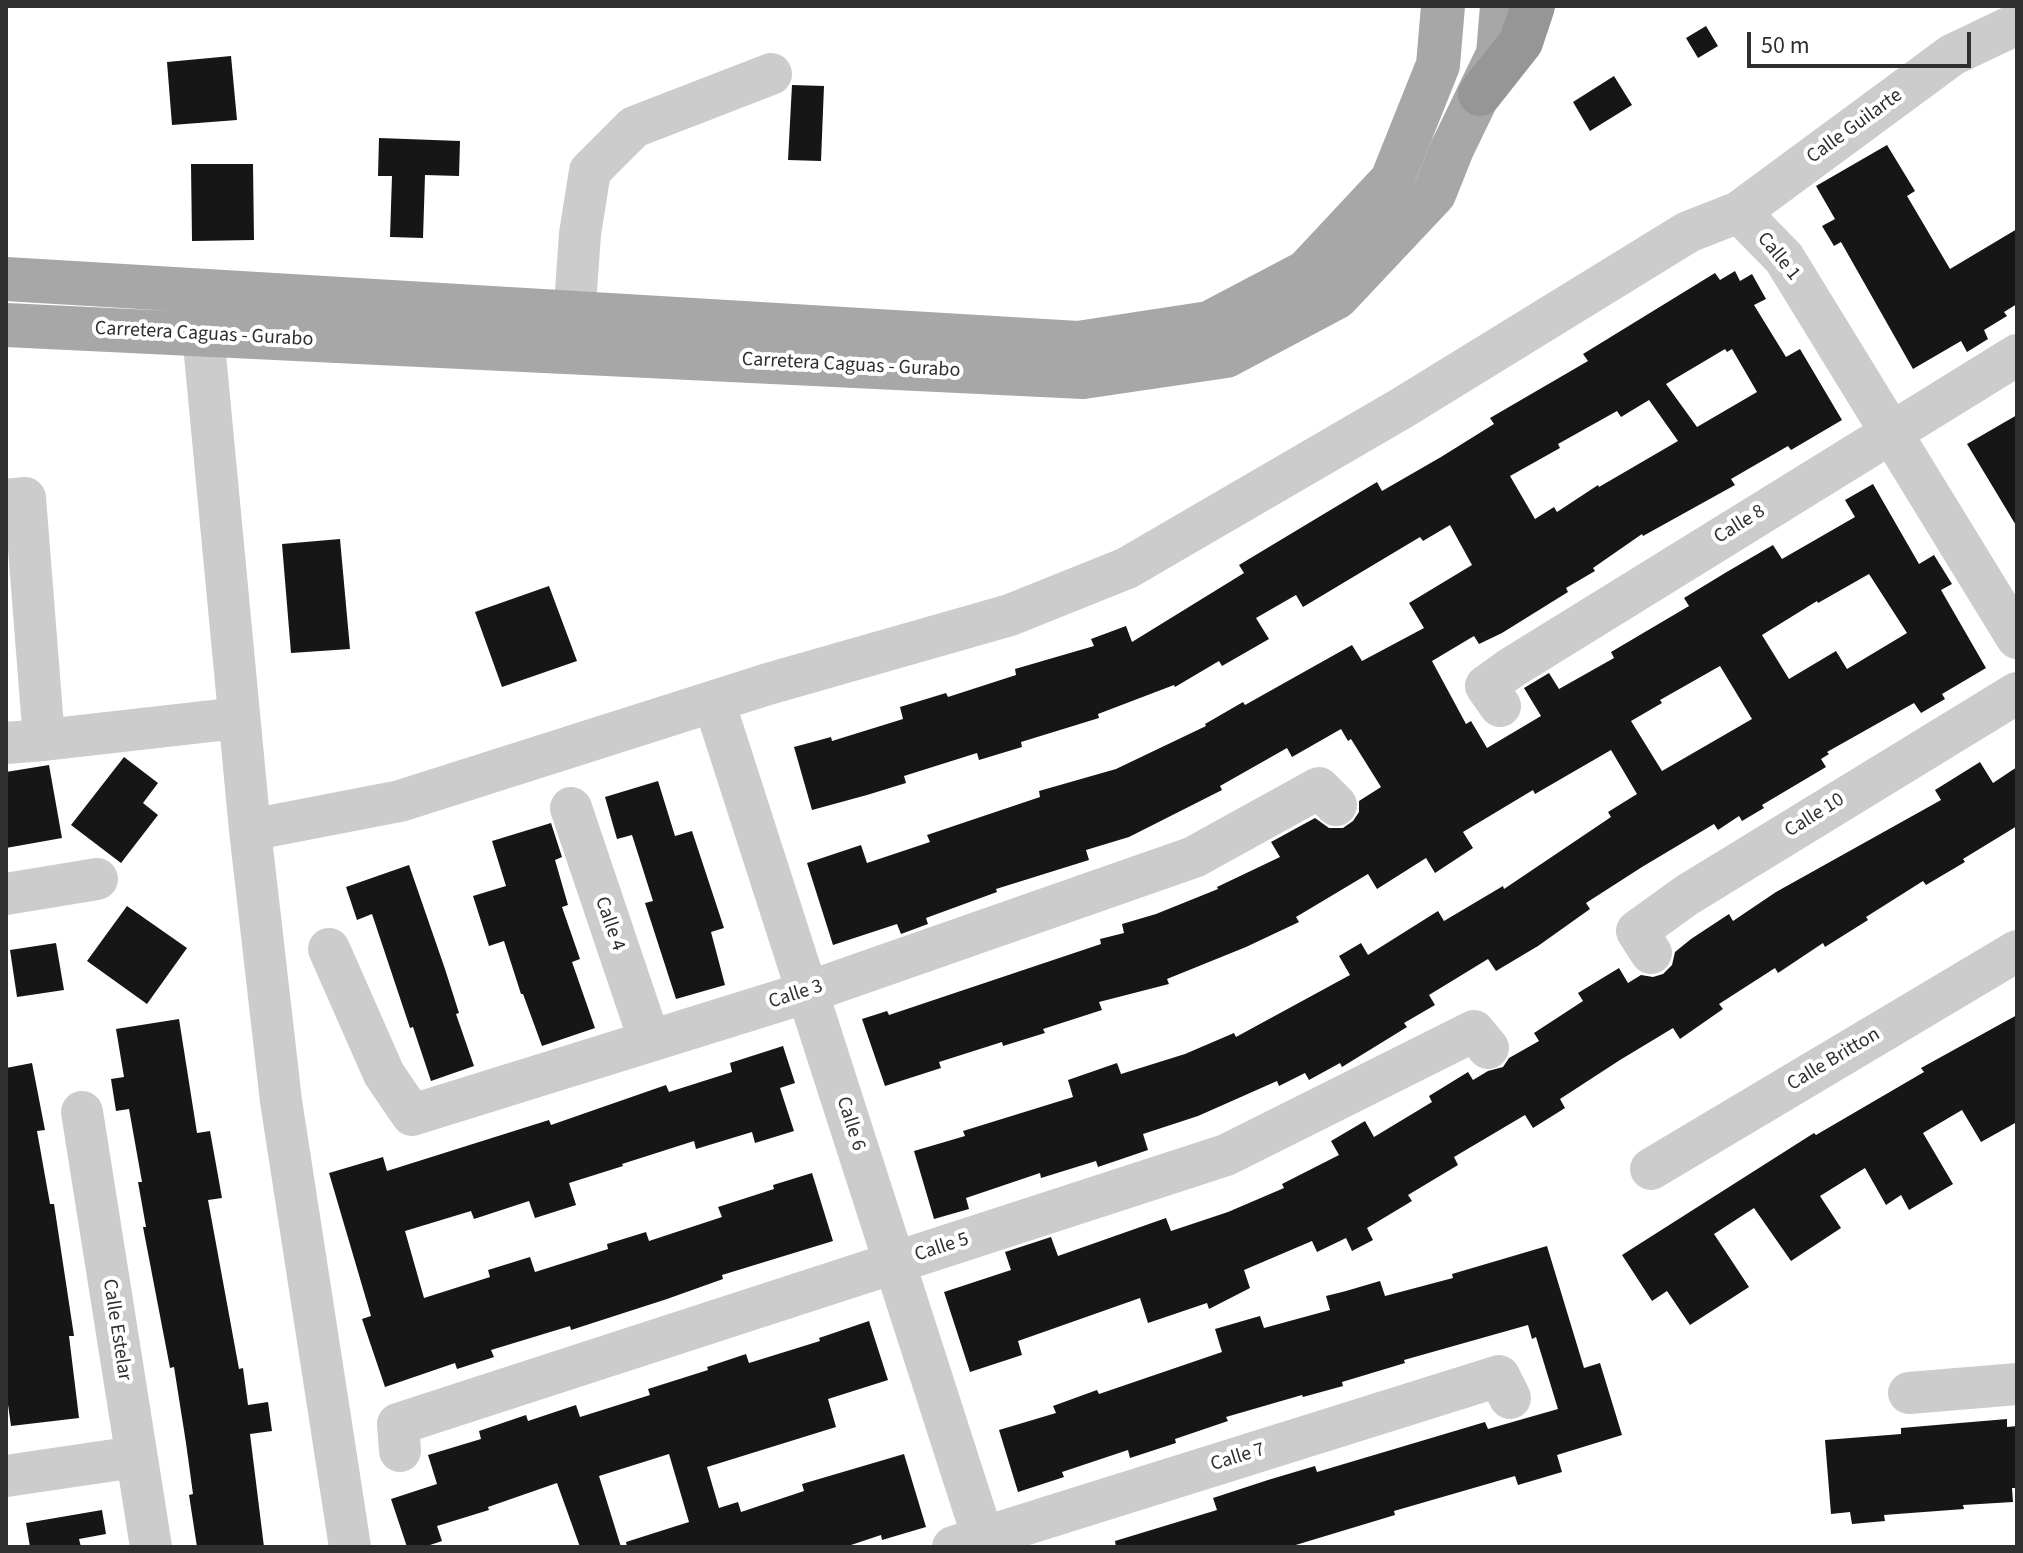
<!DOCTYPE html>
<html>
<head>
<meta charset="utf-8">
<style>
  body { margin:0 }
  #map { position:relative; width:2023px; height:1553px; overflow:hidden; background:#fff; font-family:"Source Sans 3",sans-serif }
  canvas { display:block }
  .frame { position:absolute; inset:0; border:8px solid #2f2f2f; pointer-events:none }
  .scale { position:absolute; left:1747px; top:32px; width:224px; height:36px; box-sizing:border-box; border:4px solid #2f2f2f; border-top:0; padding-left:10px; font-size:24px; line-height:28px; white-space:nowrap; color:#2f2f2f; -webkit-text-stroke:6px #fff; paint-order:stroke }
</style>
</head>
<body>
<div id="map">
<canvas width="2023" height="1553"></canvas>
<div class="frame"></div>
<div class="scale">50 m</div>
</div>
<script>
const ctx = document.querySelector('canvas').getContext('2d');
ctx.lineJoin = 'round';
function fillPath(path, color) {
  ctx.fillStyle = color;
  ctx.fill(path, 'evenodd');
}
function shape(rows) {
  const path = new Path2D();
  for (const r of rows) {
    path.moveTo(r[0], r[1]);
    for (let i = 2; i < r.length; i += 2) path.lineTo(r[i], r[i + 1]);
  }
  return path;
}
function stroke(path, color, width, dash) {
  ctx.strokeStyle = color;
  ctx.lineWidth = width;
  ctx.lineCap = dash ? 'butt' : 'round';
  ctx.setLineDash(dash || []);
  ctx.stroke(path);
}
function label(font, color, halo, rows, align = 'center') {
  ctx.font = font + ' "Source Sans 3",sans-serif';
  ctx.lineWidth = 8;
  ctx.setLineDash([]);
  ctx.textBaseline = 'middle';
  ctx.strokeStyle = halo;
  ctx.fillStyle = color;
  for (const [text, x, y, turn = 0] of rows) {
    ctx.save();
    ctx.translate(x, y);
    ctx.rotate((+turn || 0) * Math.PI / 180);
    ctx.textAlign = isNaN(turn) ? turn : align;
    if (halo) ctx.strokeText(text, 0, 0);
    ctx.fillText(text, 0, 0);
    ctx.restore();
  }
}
fillPath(shape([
  [1706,26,1718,46,1698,58,1686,38],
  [231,56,237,120,172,125,167,62],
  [1614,76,1632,105,1590,131,1573,102],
  [792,85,824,86,821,161,788,160],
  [379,138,460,141,459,176,425,175,423,238,390,237,392,176,378,176],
  [1887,145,1915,191,1907,196,1950,269,2017,229,2017,304,2004,312,2007,316,1984,330,1988,339,1967,352,1961,341,1913,369,1841,242,1834,246,1822,226,1835,219,1816,186],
  [191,164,253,164,254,240,192,241],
  [1735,271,1740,281,1752,274,1766,299,1754,305,1786,357,1800,349,1842,420,1791,450,1788,446,1731,479,1735,485,1643,536,1642,534,1593,568,1595,571,1566,588,1568,592,1502,633,1479,644,1474,636,1432,661,1466,724,1471,721,1487,748,1541,716,1524,688,1549,673,1559,689,1614,658,1611,652,1689,606,1684,598,1725,573,1773,545,1782,559,1855,517,1845,500,1873,484,1919,564,1934,555,1952,584,1941,590,1986,668,1942,694,1945,699,1921,713,1914,703,1827,752,1829,754,1821,759,1826,767,1762,805,1764,808,1742,821,1739,816,1718,830,1714,824,1642,867,1586,903,1590,909,1538,946,1496,971,1488,959,1429,995,1435,1005,1404,1023,1407,1027,1342,1067,1340,1063,1309,1080,1305,1073,1279,1086,1277,1081,1198,1116,1143,1134,1148,1150,1098,1167,1096,1161,1041,1178,1040,1173,966,1198,969,1209,934,1219,914,1151,965,1136,963,1131,1073,1097,1068,1080,1117,1063,1121,1074,1185,1054,1234,1033,1236,1037,1350,975,1339,956,1361,943,1368,955,1438,911,1444,921,1503,886,1504,889,1611,817,1608,812,1637,794,1611,750,1535,794,1533,790,1463,832,1473,848,1435,873,1426,858,1377,889,1368,874,1296,917,1299,922,1246,947,1167,979,1169,984,1099,1002,1102,1010,1043,1029,1045,1033,1003,1046,1002,1042,939,1062,941,1068,885,1086,862,1019,887,1011,889,1015,1101,944,1100,939,1124,933,1122,924,1156,914,1218,889,1217,887,1280,857,1271,842,1315,818,1329,828,1343,828,1353,821,1359,812,1359,801,1381,787,1351,739,1348,741,1341,729,1292,757,1287,748,1220,786,1222,790,1129,837,1086,850,1089,860,996,889,997,892,926,918,928,924,901,934,897,924,833,945,807,863,861,845,867,863,930,842,927,835,1040,797,1039,791,1116,769,1206,726,1205,724,1243,702,1245,705,1352,645,1362,661,1424,628,1409,603,1472,565,1450,525,1423,541,1420,537,1303,607,1296,595,1256,618,1269,639,1222,666,1219,661,1175,687,1174,685,1098,714,1099,718,1021,742,1022,747,979,760,977,753,904,776,906,783,867,795,812,810,794,747,831,737,832,741,903,719,900,707,946,693,948,697,1016,675,1015,669,1094,646,1091,639,1126,626,1132,642,1244,573,1239,565,1377,482,1382,491,1441,457,1494,424,1490,418,1588,361,1583,354,1715,273,1720,280],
  [1725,349,1727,352,1732,349,1757,392,1697,427,1666,384],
  [1649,400,1678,441,1599,487,1598,485,1557,512,1554,507,1535,519,1510,476,1560,448,1558,444,1617,411,1621,417],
  [1869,574,1907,633,1847,669,1836,651,1789,679,1762,635,1817,601,1818,603],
  [1720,666,1752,719,1662,771,1631,721,1662,703,1660,700],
  [2017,415,2017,527,1967,444],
  [340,539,350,649,291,653,282,544],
  [549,586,577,661,502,687,475,612],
  [124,757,158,783,143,803,158,815,121,863,71,825],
  [1980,762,1993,783,2017,767,2017,826,1963,859,1965,862,1926,885,1923,881,1866,917,1868,920,1825,947,1823,943,1778,973,1775,968,1719,1004,1723,1009,1680,1039,1673,1028,1620,1060,1560,1099,1565,1108,1533,1128,1525,1115,1454,1157,1458,1165,1408,1195,1412,1201,1367,1228,1373,1240,1352,1251,1346,1238,1317,1252,1312,1241,1244,1270,1250,1288,1209,1309,1207,1303,1148,1323,1140,1298,1018,1341,1022,1355,970,1372,944,1292,1011,1270,1005,1252,1051,1237,1058,1256,1166,1218,1171,1231,1228,1212,1284,1188,1282,1184,1339,1155,1331,1141,1365,1121,1374,1137,1432,1102,1429,1096,1468,1072,1473,1080,1488,1071,1503,1067,1509,1058,1539,1041,1534,1033,1583,1001,1578,993,1619,968,1628,983,1641,975,1653,977,1663,974,1672,965,1675,952,1691,939,1729,914,1733,921,1776,892,1941,800,1935,790],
  [49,765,62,838,6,848,6,772],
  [658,781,675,836,692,831,724,928,711,932,725,985,676,999,645,903,653,901,632,835,617,839,605,797],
  [551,823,562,857,555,860,568,905,562,907,580,959,572,962,595,1028,542,1046,523,994,521,994,504,941,489,946,473,896,506,886,492,841],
  [409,865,445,969,459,1013,456,1014,474,1066,431,1081,413,1027,410,1028,372,914,357,920,346,887],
  [127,906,187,948,147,1004,87,961],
  [56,943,64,990,17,997,10,950],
  [2017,1015,2017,1122,1981,1142,1962,1110,1923,1133,1953,1184,1909,1210,1901,1195,1886,1205,1865,1168,1820,1196,1841,1228,1791,1261,1754,1208,1714,1234,1749,1287,1690,1325,1667,1291,1652,1301,1622,1255,1814,1133,1816,1135,1924,1072,1921,1068],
  [179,1019,197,1133,210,1131,222,1198,208,1200,239,1369,243,1368,248,1405,268,1402,272,1431,250,1434,264,1547,197,1547,189,1495,193,1494,186,1443,174,1367,170,1368,143,1227,146,1227,138,1182,142,1182,129,1109,116,1111,111,1079,124,1077,116,1029],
  [783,1046,795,1083,780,1088,794,1131,755,1143,752,1132,696,1149,694,1141,622,1164,623,1166,569,1183,576,1205,535,1218,529,1201,474,1219,471,1211,405,1231,424,1298,490,1277,488,1270,530,1257,535,1272,608,1249,607,1244,646,1232,649,1241,722,1217,718,1207,774,1189,773,1185,812,1173,833,1241,722,1275,723,1279,667,1299,571,1330,570,1326,491,1350,494,1357,457,1369,455,1363,385,1387,362,1319,371,1316,329,1173,383,1157,387,1171,549,1120,551,1125,666,1085,669,1092,732,1072,730,1063],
  [32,1063,45,1130,37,1131,50,1204,54,1204,74,1336,69,1336,79,1418,11,1426,6,1390,6,1068],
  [1547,1246,1584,1368,1600,1363,1622,1435,1557,1455,1562,1472,1518,1485,1515,1476,1394,1511,1395,1515,1289,1547,1116,1547,1115,1541,1217,1510,1213,1498,1268,1480,1315,1466,1317,1472,1485,1422,1488,1429,1558,1409,1536,1337,1532,1339,1528,1325,1404,1360,1405,1363,1342,1382,1343,1386,1303,1397,1302,1395,1226,1417,1228,1421,1175,1439,1176,1443,1130,1458,1128,1450,1062,1472,1064,1477,1018,1492,999,1430,1056,1413,1053,1406,1097,1390,1099,1394,1222,1352,1215,1329,1260,1316,1264,1328,1330,1310,1326,1296,1346,1291,1380,1281,1385,1296,1453,1278,1452,1274],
  [869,1321,888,1380,828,1399,836,1427,707,1467,719,1508,738,1502,741,1512,804,1491,802,1484,904,1454,926,1527,882,1540,881,1535,845,1547,627,1547,626,1542,689,1522,669,1454,599,1476,621,1547,580,1547,557,1483,488,1507,489,1510,437,1526,442,1541,424,1547,407,1547,391,1499,437,1484,428,1455,481,1439,479,1431,526,1415,528,1421,576,1405,580,1417,650,1395,648,1389,708,1370,707,1367,746,1354,749,1363,820,1341,819,1338],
  [2007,1419,2007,1427,2017,1426,2017,1488,2012,1488,2013,1502,1963,1505,1964,1509,1884,1515,1885,1521,1852,1524,1850,1512,1831,1514,1825,1440,1901,1434,1901,1428],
  [102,1510,106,1534,79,1539,81,1547,30,1547,26,1523]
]), '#161616');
stroke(shape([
  [1739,212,1952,55,2017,24],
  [200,302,250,830,281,1101,350,1547],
  [572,347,580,234,590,171,634,127,771,74],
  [6,500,25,498,44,740,238,718],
  [714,702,986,1547],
  [1500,706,1486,686,1511,668,2017,355],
  [6,743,44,740],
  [571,808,649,1039],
  [250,830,400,801,768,684,1010,615,1127,568,1402,408,1688,232,1739,212,1784,258,2017,638],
  [6,894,97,879],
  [329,949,384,1074,412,1115,808,992,1194,857,1319,788,1336,805],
  [1651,953,1637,931,1687,895,2017,693],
  [82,1112,151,1547],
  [1651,1169,2017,951],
  [1909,1393,2017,1384],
  [400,1451,398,1424,1226,1155,1474,1031,1488,1048],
  [6,1476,135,1457],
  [953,1547,1499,1376,1510,1398]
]), '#ccc', 42);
stroke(shape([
  [6,279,1078,343,1209,323,1306,272,1392,180,1438,65,1443,6],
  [6,325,1083,377,1226,356,1337,297,1434,194,1452,149,1498,54,1502,6]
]), '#a7a7a7', 44);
stroke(shape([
  [1480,94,1521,42,1533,6]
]), '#969696', 44);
label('20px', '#2f2f2f', '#fff', [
  ["Calle Guilarte",1855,127,-36],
  ["Calle 1",1778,257,51],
  ["Carretera Caguas - Gurabo",204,335,3],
  ["Carretera Caguas - Gurabo",851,366,3],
  ["Calle 8",1740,525,-32],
  ["Calle 10",1815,816,-32],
  ["Calle 4",609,924,71],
  ["Calle 3",796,995,-18],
  ["Calle Britton",1834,1060,-31],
  ["Calle 6",850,1124,72],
  ["Calle 5",942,1248,-18],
  ["Calle Estelar",116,1330,81],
  ["Calle 7",1238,1458,-17]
]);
</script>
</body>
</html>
